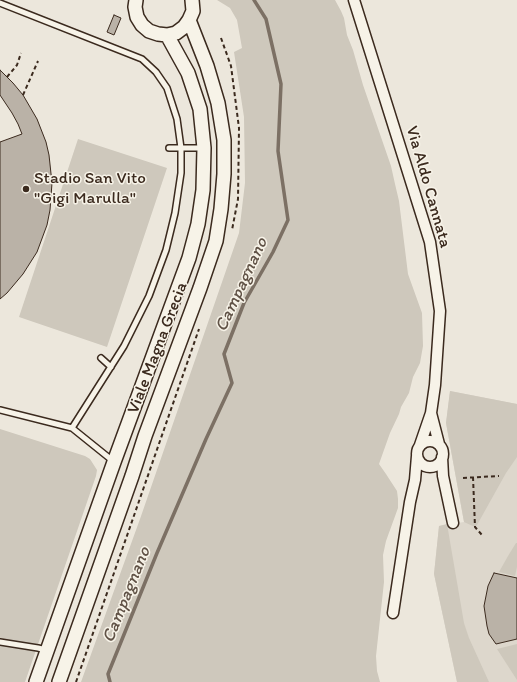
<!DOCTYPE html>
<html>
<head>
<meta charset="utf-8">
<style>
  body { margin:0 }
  canvas { display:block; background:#ece7dc }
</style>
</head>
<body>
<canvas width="517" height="682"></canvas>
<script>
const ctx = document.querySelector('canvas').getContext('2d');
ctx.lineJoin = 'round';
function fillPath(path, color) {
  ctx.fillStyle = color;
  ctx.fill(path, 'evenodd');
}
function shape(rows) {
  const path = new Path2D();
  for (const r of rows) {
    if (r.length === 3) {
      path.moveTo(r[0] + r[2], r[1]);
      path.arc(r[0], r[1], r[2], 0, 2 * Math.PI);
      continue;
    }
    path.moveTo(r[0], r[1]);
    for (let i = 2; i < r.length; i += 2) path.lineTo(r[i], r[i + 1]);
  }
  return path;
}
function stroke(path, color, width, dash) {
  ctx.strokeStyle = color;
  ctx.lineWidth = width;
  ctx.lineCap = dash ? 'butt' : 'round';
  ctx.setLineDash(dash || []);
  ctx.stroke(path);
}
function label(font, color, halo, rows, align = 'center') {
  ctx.font = font + ' Itim,sans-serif';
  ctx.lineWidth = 3;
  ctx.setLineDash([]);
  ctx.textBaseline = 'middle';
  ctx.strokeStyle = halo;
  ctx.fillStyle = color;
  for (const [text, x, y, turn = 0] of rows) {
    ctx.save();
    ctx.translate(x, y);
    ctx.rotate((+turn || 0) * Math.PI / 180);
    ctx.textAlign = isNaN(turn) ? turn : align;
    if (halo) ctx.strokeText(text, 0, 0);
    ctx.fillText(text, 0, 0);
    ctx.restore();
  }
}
fillPath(shape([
  [450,391,517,404,517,682,457,682,434,574,439,526,464,522,446,423]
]), '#ddd7cc');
fillPath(shape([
  [217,0,335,0,341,11,344,18,347,35,353,50,363,85,391,166,395,184,399,201,408,274,422,313,423,346,420,363,413,377,409,393,401,407,399,414,390,433,379,464,386,474,397,491,398,499,398,508,386,541,383,555,384,582,376,656,377,671,380,682,81,682,140,519,239,233,245,183,244,117,234,52,242,48,237,20,230,8],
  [78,139,167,168,107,347,19,317],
  [450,391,517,404,517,457,506,473,477,525,475,527,464,522,446,423],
  [0,429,85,456,90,459,97,470,96,476,25,682,0,682],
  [447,524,464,623,469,638,489,682,457,682,434,574,439,526],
  [516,543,517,543,517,567,515,576,499,572,508,556],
  [517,644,517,680,497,649]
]), '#cec8bc');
stroke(shape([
  [110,682,108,674,157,553,206,439,232,383,224,354,244,303,273,252,288,220,278,151,281,84,266,19,254,0]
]), '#7c7064', 3.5);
const building = shape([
  [114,15,121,18,114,35,107,32,114,15],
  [0,70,13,83,23,95,37,119,46,142,49,155,52,183,50,210,47,225,37,252,23,274,7,293,0,299,0,142,22,134,18,124,12,113,0,95,0,70],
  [494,573,517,578,517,639,496,644,489,634,487,626,484,606,488,586,494,573]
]);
fillPath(building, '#bab2a7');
stroke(building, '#3b2a1e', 1);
const service = shape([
  [0,3,142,59,156,72,167,88,177,119,181,148,181,173,175,213,166,250,149,296,124,346,72,428],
  [169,148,203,148],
  [101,358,111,367],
  [0,410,72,428,113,461],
  [0,642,38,648,46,650]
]);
const minor = shape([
  [354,0,430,242,440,311,435,385,431,413,420,445],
  [431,413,439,444],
  [430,454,13],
  [442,457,443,476,453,523],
  [393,613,410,502,415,480,417,456]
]);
const tertiary = shape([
  [136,0,135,7,137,17,142,25,149,31,158,34,167,35,176,33,184,27,189,20,193,11,192,0],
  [36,682,114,462,189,258,198,224,203,190,204,148,200,109,188,73,167,35],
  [59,682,132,476,145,436,200,288,216,241,221,209,224,174,224,140,218,103,207,66,189,20]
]);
stroke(service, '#3b2a1e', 8);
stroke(minor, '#3b2a1e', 13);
stroke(tertiary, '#3b2a1e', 16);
stroke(shape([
  [221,38,231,66,239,128,238,199,232,230],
  [7,77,17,65,21,53],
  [23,95,38,61],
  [473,477,475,527,482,535],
  [463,478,499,476],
  [76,682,199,329]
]), '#3b2a1e', 2, [4, 3]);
stroke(service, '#f7f3e8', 5);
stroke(minor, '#f7f3e8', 10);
stroke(tertiary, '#f7f3e8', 13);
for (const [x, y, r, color] of [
  [26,189,4,"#3b2a1e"]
]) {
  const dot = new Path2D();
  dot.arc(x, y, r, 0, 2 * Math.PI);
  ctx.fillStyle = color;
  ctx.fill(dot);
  stroke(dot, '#f7f3e8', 1.5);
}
label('17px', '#3b2a1e', '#f7f3e8', [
  ["Stadio San Vito",34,179],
  ["\"Gigi Marulla\"",34,199]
], 'left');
label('17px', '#3b2a1e', '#f7f3e8', [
  ["Via Aldo Cannata",428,187,74],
  ["Viale Magna Grecia",158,348,-69]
]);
label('italic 18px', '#615347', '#f7f3e8', [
  ["Campagnano",242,285,-65],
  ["Campagnano",127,595,-68]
]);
</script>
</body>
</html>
